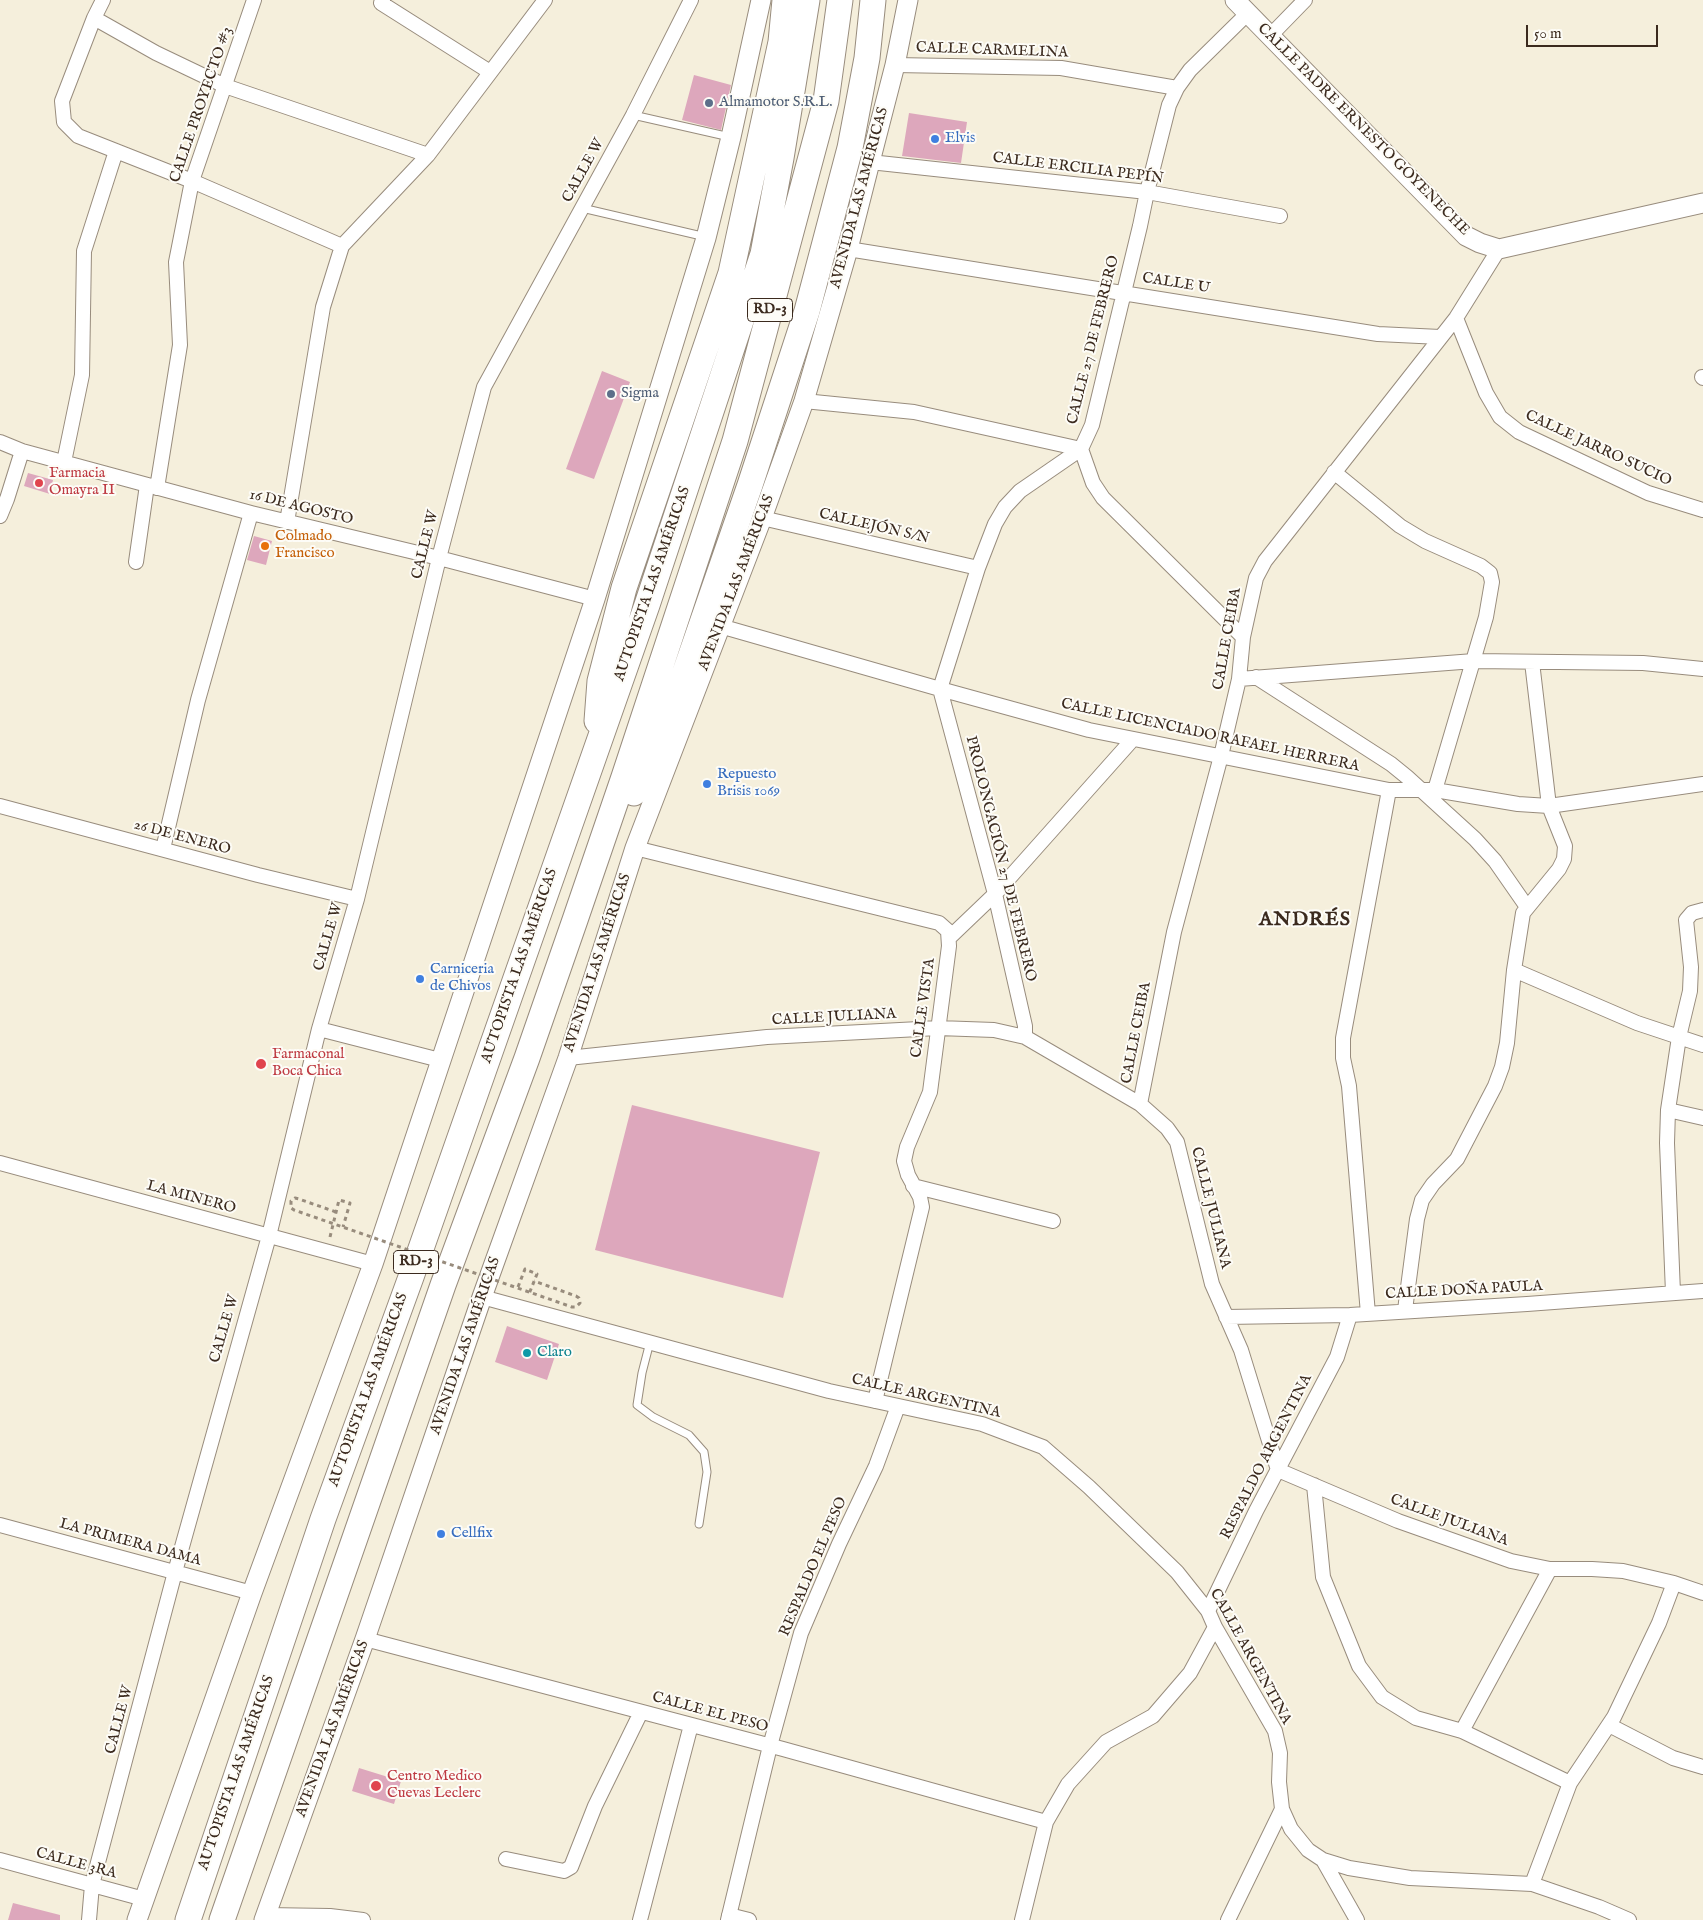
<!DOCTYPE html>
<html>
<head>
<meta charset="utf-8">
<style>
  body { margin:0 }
  #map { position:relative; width:1703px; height:1920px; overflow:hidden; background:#f5efdc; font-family:"IM FELL English",serif }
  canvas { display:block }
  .scale { position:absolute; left:1526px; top:25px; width:132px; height:22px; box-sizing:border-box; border:2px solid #3b2a1e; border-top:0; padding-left:6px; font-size:15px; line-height:18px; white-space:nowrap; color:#3b2a1e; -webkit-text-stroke:4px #fdfcf7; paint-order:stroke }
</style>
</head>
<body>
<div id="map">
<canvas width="1703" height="1920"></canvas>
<div class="scale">50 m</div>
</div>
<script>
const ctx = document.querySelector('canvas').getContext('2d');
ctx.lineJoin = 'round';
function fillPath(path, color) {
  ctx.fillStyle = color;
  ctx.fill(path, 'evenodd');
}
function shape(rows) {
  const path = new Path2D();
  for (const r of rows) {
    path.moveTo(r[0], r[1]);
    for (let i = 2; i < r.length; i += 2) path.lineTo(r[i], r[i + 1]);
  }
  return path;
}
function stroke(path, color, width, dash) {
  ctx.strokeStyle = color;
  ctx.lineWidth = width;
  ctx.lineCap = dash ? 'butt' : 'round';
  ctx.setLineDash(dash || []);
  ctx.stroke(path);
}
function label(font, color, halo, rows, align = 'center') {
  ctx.font = font + ' "IM FELL English",serif';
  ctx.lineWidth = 4;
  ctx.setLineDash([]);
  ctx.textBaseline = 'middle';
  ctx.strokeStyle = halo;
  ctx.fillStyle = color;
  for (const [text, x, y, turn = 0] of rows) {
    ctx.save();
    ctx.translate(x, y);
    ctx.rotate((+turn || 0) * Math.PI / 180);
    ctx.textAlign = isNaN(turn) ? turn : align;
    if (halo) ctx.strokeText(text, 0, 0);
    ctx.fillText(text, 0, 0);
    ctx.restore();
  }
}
fillPath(shape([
  [694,75,731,85,721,130,682,120],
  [909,113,967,122,961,163,902,156],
  [602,371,630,382,594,479,566,469],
  [28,473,53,480,50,494,24,486],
  [254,536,272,541,266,565,247,560],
  [632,1105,820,1152,783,1298,595,1250],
  [507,1326,559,1344,547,1380,495,1362],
  [359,1768,401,1781,394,1804,352,1791],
  [13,1903,60,1915,60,1920,8,1920]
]), '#dda7bc');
const lane = shape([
  [633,115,730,137],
  [582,208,706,237],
  [650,1342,642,1373,637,1405,653,1417,689,1435,704,1452,707,1472,699,1524]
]);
const street = shape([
  [103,0,94,18,62,101,64,122,78,136,192,181,342,246],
  [383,0,381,3,490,72],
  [94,18,156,53,225,86,428,155],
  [1270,36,1305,0],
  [895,65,1061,68,1177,88],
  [870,162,1147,192,1280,216],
  [848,249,1378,334,1440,337],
  [1456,318,1486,393,1500,417,1519,432,1648,493,1703,510],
  [1702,377,1703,378],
  [804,401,914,412,1081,449],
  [0,442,22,451,251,513,439,558,595,599],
  [1081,449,1093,483,1103,498,1243,637],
  [64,462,82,375,84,251,116,151],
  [1334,472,1400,526,1425,541,1481,566,1490,573,1492,582,1486,617,1435,790],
  [157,488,180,345,176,262,192,181,254,0],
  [0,516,7,499,22,451],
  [762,518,978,568],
  [287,522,323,307,342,246,428,155,545,0],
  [136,562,147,485],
  [720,626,940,689,1089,730,1389,790,1435,790,1518,804,1549,806,1703,784],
  [1256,677,1391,764,1407,777,1475,839,1495,861,1527,907],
  [1239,679,1474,661,1643,663,1703,669],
  [0,806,258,875,357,899],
  [635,848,939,923,948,931,949,946,930,1092,907,1147,904,1161,908,1175,920,1197,922,1207,875,1401],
  [163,849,198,700,251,513],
  [949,938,995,894,1133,739],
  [1514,970,1637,1023,1703,1045],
  [319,1029,440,1060],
  [1025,1037,1025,1026,995,894,940,689,978,568,995,524,1005,507,1020,491,1081,449,1092,425,1140,226,1147,192,1169,105,1177,88,1190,70,1248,13],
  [568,1058,767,1037,938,1028,994,1030,1025,1037,1140,1104,1167,1128,1177,1142,1212,1284,1241,1350,1278,1470,1398,1521,1511,1561,1550,1569,1592,1569,1623,1571,1674,1583,1703,1593],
  [1140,1104,1174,932,1221,756,1239,679,1243,637,1256,578,1265,561,1456,318,1499,249],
  [1668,1110,1703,1118],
  [0,1163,373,1264],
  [913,1186,1053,1221],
  [1673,1293,1667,1143,1668,1110,1679,1037,1690,991,1691,967,1686,920,1692,913,1703,910],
  [482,1297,829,1391,982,1424,1043,1447,1089,1487,1177,1572,1208,1611,1215,1627,1275,1731,1280,1753,1279,1782,1282,1809,1291,1829,1308,1850,1323,1860,1349,1868,1410,1878,1532,1884,1599,1907,1629,1920],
  [1405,1310,1417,1219,1422,1200,1433,1184,1457,1159,1495,1086,1502,1067,1507,1043,1514,970,1523,913,1559,869,1564,859,1565,846,1549,806,1532,662],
  [1368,1314,1349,1086,1343,1058,1343,1038,1389,790],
  [1226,1317,1350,1315,1527,1304,1703,1291],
  [1314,1485,1323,1577,1359,1666,1382,1697,1416,1718,1462,1731,1570,1783],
  [0,1525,252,1593],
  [1208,1611,1256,1511,1337,1357,1350,1315],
  [365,1639,783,1749,1046,1822],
  [1609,1725,1673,1758,1703,1767],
  [1462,1731,1550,1569],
  [506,1859,564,1871,571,1867,595,1806,641,1712],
  [0,1860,144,1899],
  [1323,1860,1357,1920],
  [1532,1884,1570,1783,1614,1717,1659,1623,1674,1583],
  [266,1915,330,1916,363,1920],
  [729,1915,749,1920],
  [89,1920,92,1885,175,1572,269,1236,319,1029,357,899,439,558,484,387,633,115,691,0],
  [640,1920,691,1725],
  [728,1920,770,1746,801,1633,839,1544,876,1466,898,1406],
  [1022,1920,1046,1822,1068,1784,1106,1742,1153,1716,1190,1673,1215,1627],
  [1228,1920,1282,1809]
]);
const secondary = shape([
  [1235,0,1466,236,1480,243,1499,249,1703,203],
  [137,1920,252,1593,373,1264,595,599,706,238,731,137,761,0],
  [264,1920,365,1639,482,1297,568,1058,635,848,762,518,804,401,848,249,870,162,895,65,908,0]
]);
const highway = shape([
  [597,721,600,681,624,588,731,273,781,42,785,0],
  [634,793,685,672,750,485,807,311,850,148,867,58,873,0],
  [188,1920,323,1519,411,1277,647,605,763,254,781,158,807,0],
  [222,1920,443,1285,527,1058,575,920,624,777,735,441,826,101,840,0]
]);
stroke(lane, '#988c7d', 9);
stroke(street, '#988c7d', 16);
stroke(secondary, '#988c7d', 21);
stroke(highway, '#988c7d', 27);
stroke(shape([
  [330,1237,339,1200,350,1203,343,1227],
  [518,1287,525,1269,537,1274,529,1294]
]), '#988c7d', 3, [4, 4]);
stroke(lane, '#fff', 7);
stroke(street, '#fff', 14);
stroke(secondary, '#fff', 19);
stroke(highway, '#fff', 25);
stroke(shape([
  [336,1212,299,1199,295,1198,291,1201,291,1208,294,1210,572,1307,576,1307,580,1303,579,1298,576,1296,534,1281]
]), '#988c7d', 3, [4, 4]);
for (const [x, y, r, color] of [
  [709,103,5,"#5c6f8a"],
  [935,139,5,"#3f7fe0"],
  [611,394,5,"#5c6f8a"],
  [39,483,5,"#e0444e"],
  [265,546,5,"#e8710a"],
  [707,784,5,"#3f7fe0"],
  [420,979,5,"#3f7fe0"],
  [261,1064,6,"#e0444e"],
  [527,1353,5,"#0f9aa8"],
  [441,1534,5,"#3f7fe0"],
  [376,1786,6,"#e0444e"]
]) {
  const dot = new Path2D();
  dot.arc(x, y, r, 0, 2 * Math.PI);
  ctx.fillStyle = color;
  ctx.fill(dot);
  stroke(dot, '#fdfcf7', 2);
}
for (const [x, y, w] of [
  [770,310,45],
  [416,1262,45]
]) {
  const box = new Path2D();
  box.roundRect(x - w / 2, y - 11.5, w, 23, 4);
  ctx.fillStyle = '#fdfcf7';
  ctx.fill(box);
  stroke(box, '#3b2a1e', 1);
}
label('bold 14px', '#3b2a1e', null, [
  ["RD-3",770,310],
  ["RD-3",416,1262]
]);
label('15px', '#3b2a1e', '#fdfcf7', [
  ["CALLE CARMELINA",992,51,2],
  ["CALLE PROYECTO #3",202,105,-71],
  ["CALLE PADRE ERNESTO GOYENECHE",1363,130,45],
  ["CALLE ERCILIA PEPÍN",1078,169,7],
  ["CALLE W",584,171,-61],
  ["AVENIDA LAS AMÉRICAS",860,198,-75],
  ["CALLE U",1176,284,9],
  ["CALLE 27 DE FEBRERO",1094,340,-76],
  ["CALLE JARRO SUCIO",1598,449,25],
  ["16 DE AGOSTO",301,508,14],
  ["CALLEJÓN S/N",874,527,13],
  ["CALLE W",426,545,-76],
  ["AVENIDA LAS AMÉRICAS",737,583,-69],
  ["AUTOPISTA LAS AMÉRICAS",653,584,-71],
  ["CALLE CEIBA",1228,639,-80],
  ["CALLE LICENCIADO RAFAEL HERRERA",1210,736,12],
  ["26 DE ENERO",182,838,15],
  ["PROLONGACIÓN 27 DE FEBRERO",1000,859,76],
  ["CALLE W",329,937,-74],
  ["AVENIDA LAS AMÉRICAS",598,963,-72],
  ["AUTOPISTA LAS AMÉRICAS",520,966,-71],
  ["CALLE VISTA",924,1008,-82],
  ["CALLE JULIANA",834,1018,-3],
  ["CALLE CEIBA",1137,1033,-79],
  ["LA MINERO",191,1198,15],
  ["CALLE JULIANA",1210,1208,76],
  ["CALLE DOÑA PAULA",1464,1291,-3],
  ["CALLE W",225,1329,-74],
  ["AVENIDA LAS AMÉRICAS",466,1346,-71],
  ["AUTOPISTA LAS AMÉRICAS",369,1390,-70],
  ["CALLE ARGENTINA",926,1397,13],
  ["RESPALDO ARGENTINA",1267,1457,-63],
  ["CALLE JULIANA",1449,1521,20],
  ["LA PRIMERA DAMA",130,1543,15],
  ["RESPALDO EL PESO",814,1567,-67],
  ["CALLE ARGENTINA",1250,1657,61],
  ["CALLE EL PESO",710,1713,15],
  ["CALLE W",120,1720,-75],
  ["AVENIDA LAS AMÉRICAS",333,1729,-70],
  ["AUTOPISTA LAS AMÉRICAS",237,1773,-71],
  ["CALLE 3RA",76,1864,15]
]);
label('15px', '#4e5e75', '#fdfcf7', [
  ["Almamotor S.R.L.",719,103],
  ["Sigma",621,394]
], 'left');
label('15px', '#366cbe', '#fdfcf7', [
  ["Elvis",945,139],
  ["Repuesto",717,775],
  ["Brisis 1069",717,792],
  ["Carniceria",430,970],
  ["de Chivos",430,987],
  ["Cellfix",451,1534]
], 'left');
label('15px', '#be3a42', '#fdfcf7', [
  ["Farmacia",49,474],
  ["Omayra II",49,491],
  ["Farmaconal",272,1055],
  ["Boca Chica",272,1072],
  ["Centro Medico",387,1777],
  ["Cuevas Leclerc",387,1794]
], 'left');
label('15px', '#c56008', '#fdfcf7', [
  ["Colmado",275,537],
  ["Francisco",275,554]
], 'left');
label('15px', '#0d838f', '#fdfcf7', [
  ["Claro",537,1353]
], 'left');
ctx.letterSpacing = '1px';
label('bold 20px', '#3b2a1e', '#fdfcf7', [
  ["ANDRÉS",1305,921]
]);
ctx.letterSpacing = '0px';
</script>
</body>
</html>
